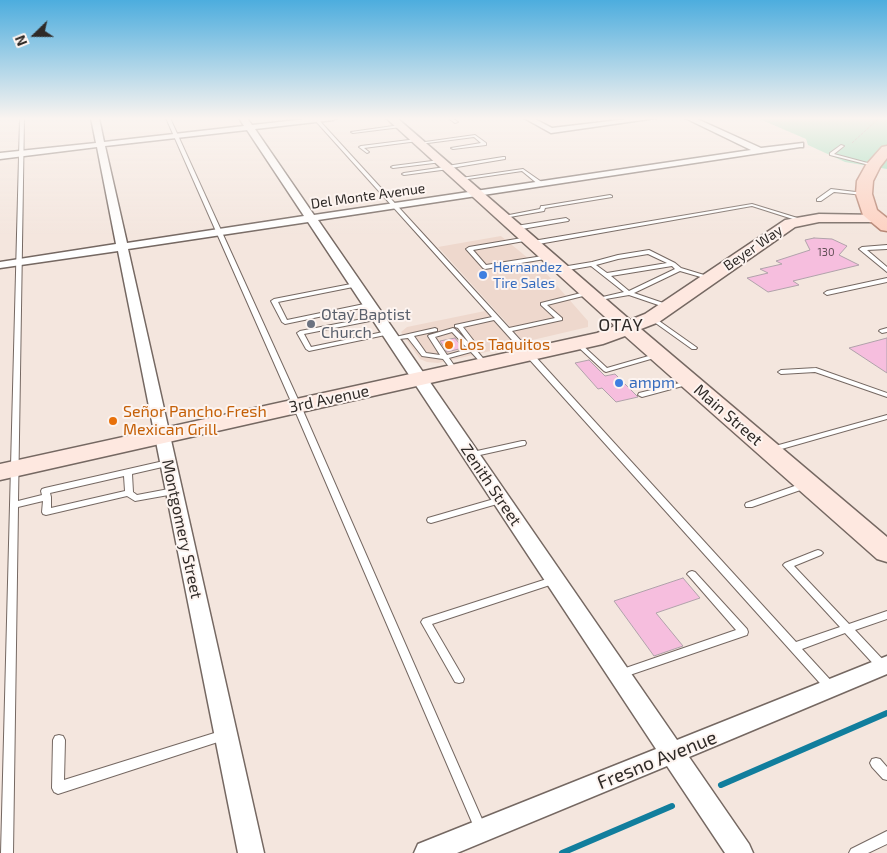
<!DOCTYPE html>
<meta charset="utf-8">
<style>
body{margin:0}
#map{position:relative;width:887px;height:853px;overflow:hidden;background:#f4e6de;font-family:"Exo 2",sans-serif}
canvas{display:block}
.north{position:absolute;left:10px;top:10px;width:50px;height:50px;-webkit-text-stroke:4px #fdf4f0;paint-order:stroke;rotate:248deg;font-size:14px;font-weight:700;line-height:20px;text-align:center;color:#2f2a27}
.north::after{content:'';display:block;margin:auto;width:18px;height:22px;background:#2f2a27;clip-path:polygon(50% 0,100% 100%,50% 72%,0 100%)}
</style>
<div id="map">
<canvas width="887" height="853"></canvas>
<div class="north">N</div>
</div>
<script>
const g = document.querySelector('canvas').getContext('2d');
g.lineJoin = 'round';
function paint(path, color) { g.fillStyle = color; g.fill(path, 'evenodd'); }
const poly = rows => new Path2D(rows.map(r => 'M' + r).join(''));
function stroke(path, color, width, dash) { g.strokeStyle = color; g.lineWidth = width; g.lineCap = dash ? 'butt' : 'round'; g.setLineDash(dash || []); g.stroke(path); }
function label(font, color, halo, rows, align = 'center') {
  g.font = font + ' "Exo 2",sans-serif'; g.lineWidth = 4; g.setLineDash([]); g.textBaseline = 'middle'; g.strokeStyle = halo; g.fillStyle = color; for (const [text, x, y, turn = 0] of rows) {
    g.save(); g.translate(x, y); g.rotate((+turn || 0) * Math.PI / 180); g.textAlign = isNaN(turn) ? turn : align; if (halo) g.strokeText(text, 0, 0); g.fillText(text, 0, 0); g.restore();
  }
}
paint(poly([
 [501,236,545,272,588,321,588,327,524,342,438,247],
 [485,311,517,345,438,363,427,362,420,359,401,332,407,327]
]), '#eed8cd');
paint(poly([
 [757,118,887,118,887,169,845,162,808,145,806,139]
]), '#9addb9');
stroke(poly([
 [721,785,887,713],
 [562,853,672,806]
]), '#117e9d', 6);
const building = poly([
 [814,238,832,239,847,246,839,255,859,265,793,281,799,285,768,292,747,278,768,273,760,269,782,264,776,261,810,250,805,240,814,238],
 [455,338,463,348,447,352,440,341,455,338],
 [887,338,887,373,849,348,887,338],
 [589,360,605,376,615,374,638,397,616,402,602,388,598,389,575,363,589,360],
 [683,578,700,598,656,613,683,646,654,656,614,601,683,578]
]);
paint(building, '#f6bede');
stroke(building, '#b0a2aa', 1);
const service = poly([
 [20,118,24,118,18,501,42,495,41,491,42,489,45,488,168,460,172,463,171,465,132,474,133,492,137,495,174,488,177,489,178,491,177,493,174,494,135,501,127,496,46,515,43,514,42,512,43,501,18,507,13,853,1,853,20,118],
 [124,476,125,491,51,508,51,497,50,493,124,476],
 [166,118,170,118,301,406,485,826,487,830,485,834,481,836,477,834,293,406,166,118],
 [313,118,317,118,509,328,555,318,541,305,541,303,589,291,591,292,591,294,547,305,562,318,562,320,512,331,796,642,840,627,783,565,785,563,815,551,818,550,821,551,823,553,821,555,794,566,849,624,887,611,887,619,855,630,887,664,887,670,883,671,879,670,845,633,802,649,835,685,836,688,835,691,831,693,827,691,494,320,463,327,480,349,477,351,487,363,488,364,487,365,483,365,471,352,449,358,458,371,455,373,453,372,443,359,422,356,408,338,391,340,390,339,391,338,435,328,437,329,437,331,414,336,426,353,440,355,428,336,429,335,453,328,455,329,470,344,458,328,455,327,455,325,492,317,313,118],
 [452,332,468,349,447,355,435,337,452,332],
 [448,118,452,118,458,122,455,123,448,118],
 [400,125,401,125,401,127,353,133,351,132,400,125],
 [475,135,486,143,486,145,453,149,451,148,481,143,474,137,420,144,418,143,475,135],
 [417,139,418,139,418,141,364,148,369,152,367,153,359,147,361,146,417,139],
 [841,145,844,146,834,154,875,165,873,166,830,155,830,153,841,145],
 [503,157,505,157,505,159,451,168,449,169,404,175,402,174,404,173,445,167,447,166,503,157],
 [440,160,442,161,442,162,393,168,391,167,393,166,440,160],
 [523,169,543,183,543,185,539,185,522,171,461,180,459,179,461,178,523,169],
 [831,189,864,193,866,194,864,195,834,192,821,201,817,201,817,199,831,189],
 [610,195,612,196,612,197,545,208,544,211,504,218,502,217,504,216,540,209,541,206,543,206,610,195],
 [752,204,804,220,799,221,752,206,533,245,530,243,533,241,752,204],
 [566,218,569,220,568,221,516,230,513,228,516,226,566,218],
 [528,237,531,239,530,240,473,250,486,265,549,255,552,257,551,258,485,269,483,268,466,249,469,247,528,237],
 [887,245,887,249,867,250,887,267,887,272,859,249,862,247,887,245],
 [649,250,675,263,681,268,714,278,711,280,680,271,634,293,672,306,672,308,670,309,629,295,594,301,594,299,624,292,591,266,562,271,559,269,562,267,592,262,618,255,649,250],
 [648,254,667,263,607,273,596,265,618,259,648,254],
 [672,266,675,269,629,291,611,276,672,266],
 [887,278,887,282,827,295,824,293,827,291,887,278],
 [356,283,358,284,358,286,278,302,287,320,369,303,372,305,371,306,285,324,282,322,271,301,274,299,356,283],
 [378,316,381,318,380,319,304,334,311,347,388,331,390,332,390,334,309,351,306,349,297,333,300,331,378,316],
 [652,316,696,347,697,348,696,349,692,349,650,319,650,317,652,316],
 [887,328,887,332,882,333,879,331,880,330,887,328],
 [577,341,579,342,607,368,659,353,662,355,661,356,606,372,604,371,575,344,574,343,575,342,577,341],
 [816,368,887,393,887,397,815,372,781,374,778,372,781,370,816,368],
 [688,381,690,382,691,383,690,384,642,397,638,395,639,393,688,381],
 [887,415,887,419,771,452,767,450,768,448,887,415],
 [522,441,525,441,526,443,525,445,471,457,467,455,468,453,522,441],
 [806,482,809,483,810,485,809,487,752,507,746,507,745,505,746,503,806,482],
 [501,497,504,498,505,500,504,502,431,523,428,522,427,520,428,518,501,497],
 [692,571,695,572,747,629,748,632,747,635,621,678,617,677,616,674,617,671,736,630,689,576,687,574,689,572,692,571],
 [556,576,559,578,561,580,559,582,432,624,464,679,463,682,459,683,455,682,421,622,423,619,556,576],
 [224,730,228,731,230,735,228,739,224,740,58,794,54,792,52,788,53,740,55,736,59,735,63,736,65,740,64,780,224,730],
 [876,758,880,759,887,767,887,780,883,779,872,767,870,763,872,759,876,758],
 [887,831,887,844,868,853,849,853,851,849,887,831]
]);
const minor = poly([
 [91,118,99,118,104,142,244,126,239,118,247,118,252,125,315,118,337,118,333,120,255,129,314,215,751,150,685,118,695,118,761,148,803,143,803,147,800,147,318,220,677,740,887,656,887,674,689,757,749,844,753,853,725,853,667,766,457,853,414,853,418,844,656,749,308,222,128,249,264,853,238,853,118,251,0,268,0,262,116,244,97,147,0,159,0,153,96,143,91,118],
 [247,130,304,216,127,243,105,146,247,130],
 [524,118,533,118,552,128,636,118,656,118,551,133,524,118]
]);
const secondary = poly([
 [386,118,397,118,630,320,645,314,785,220,819,214,880,215,882,218,880,221,875,222,819,222,795,227,659,322,641,329,887,537,887,562,877,559,625,336,603,344,0,480,0,464,597,333,615,326,386,118]
]);
const primary = poly([
 [887,146,887,158,880,167,873,181,872,194,877,210,887,218,887,231,881,230,863,215,856,194,857,181,866,165,882,147,887,146]
]);
stroke(service, '#756862', 2);
stroke(minor, '#756862', 3);
stroke(secondary, '#756862', 3);
stroke(primary, '#b48270', 3);
stroke(poly([
 [852,143,879,118]
]), '#aba09a', 1, [3, 1]);
paint(service, '#fff');
paint(minor, '#fff');
paint(secondary, '#fee8e0');
paint(primary, '#fdd1c1');
const sky = g.createLinearGradient(0, 0, 0, 237);
sky.addColorStop(0, '#4dadde');
sky.addColorStop(0.5, '#faf4f0');
sky.addColorStop(1, '#faf4f000');
g.fillStyle = sky;
g.fillRect(0, 0, 887, 237);
for (const [x, y, r, color] of [
 [483,275,5,"#3f7fe0"],
 [311,324,5,"#6b7280"],
 [449,345,5,"#e8710a"],
 [619,383,5,"#3f7fe0"],
 [113,421,5,"#e8710a"]
]) { const dot = new Path2D(); dot.arc(x, y, r, 0, 2 * Math.PI); g.fillStyle = color; g.fill(dot); stroke(dot, '#fdf4f0', 2); }
label('11px', '#614f55', null, [
 ["130",826,252]
]);
label('14px', '#2f2a27', '#fdf4f0', [
 ["Del Monte Avenue",368,196,-8],
 ["Beyer Way",753,248,-35]
]);
label('14px', '#366cbe', '#fdf4f0', [
 ["Hernandez",493,267],
 ["Tire Sales",493,283]
], 'left');
label('16px', '#5b616d', '#fdf4f0', [
 ["Otay Baptist",321,315],
 ["Church",321,333]
], 'left');
label('16px', '#c56008', '#fdf4f0', [
 ["Los Taquitos",459,345],
 ["Señor Pancho Fresh",123,412],
 ["Mexican Grill",123,430]
], 'left');
label('16px', '#366cbe', '#fdf4f0', [
 ["ampm",629,383]
], 'left');
label('16px', '#2f2a27', '#fdf4f0', [
 ["3rd Avenue",329,399,-12],
 ["Main Street",728,415,41],
 ["Zenith Street",491,485,56],
 ["Montgomery Street",182,529,78]
]);
g.letterSpacing = '1px';
label('18px', '#2f2a27', '#fdf4f0', [
 ["OTAY",621,325]
]);
g.letterSpacing = '0px';
label('19px', '#2f2a27', '#fdf4f0', [
 ["Fresno Avenue",657,760,-22]
]);
</script>
